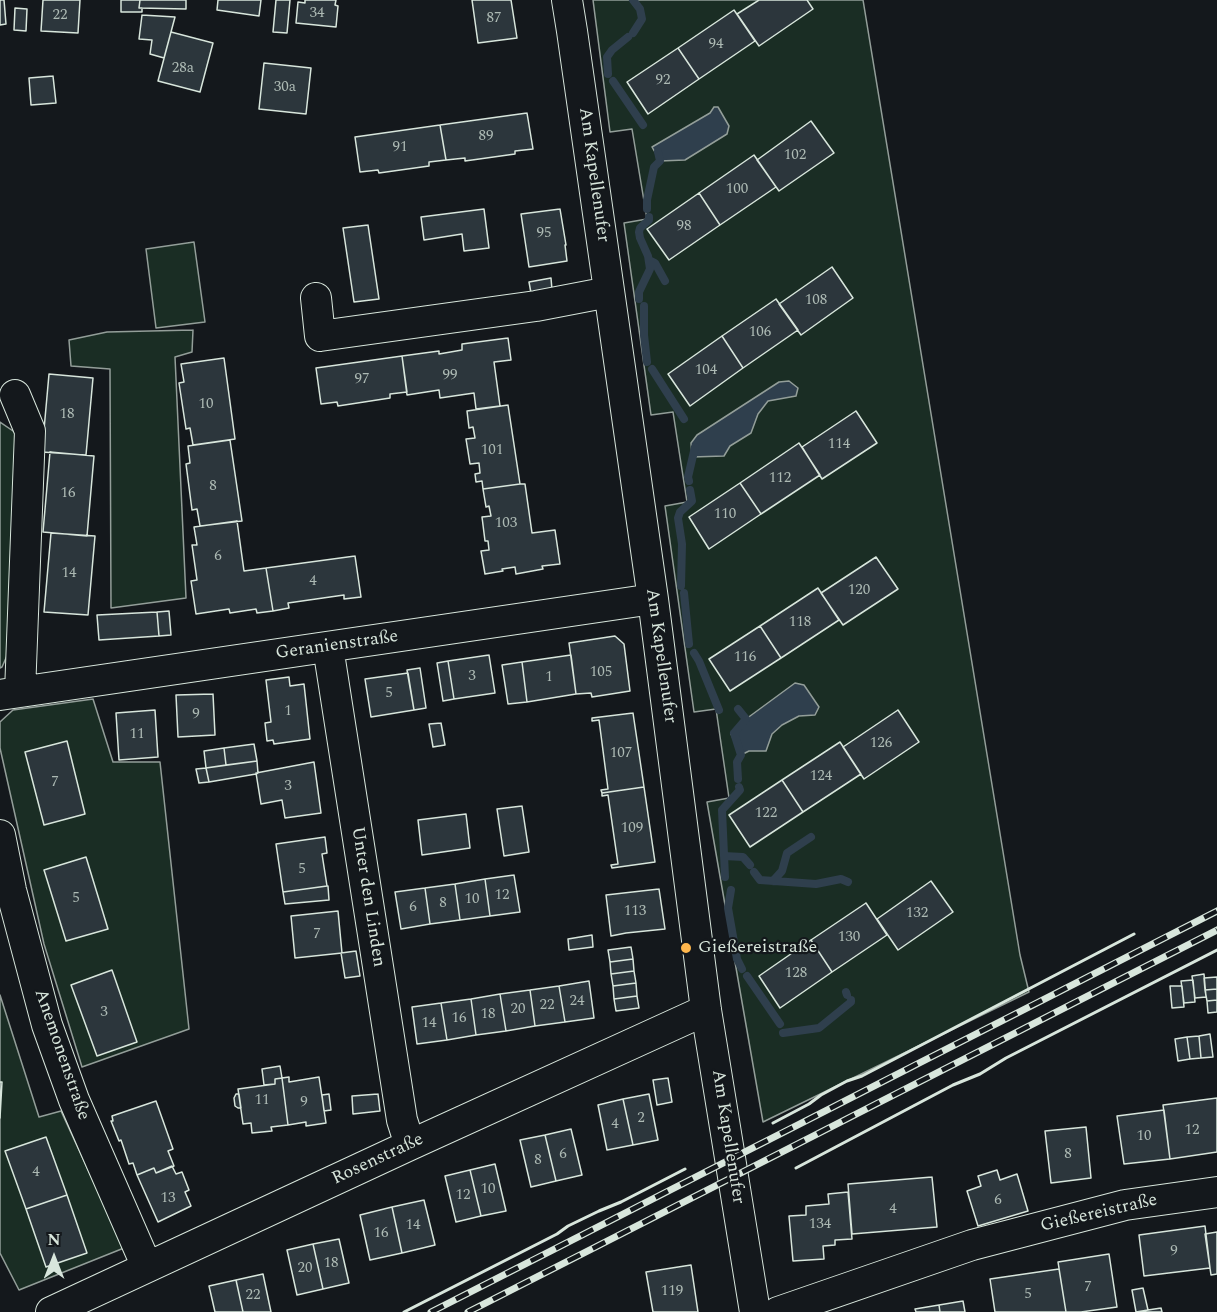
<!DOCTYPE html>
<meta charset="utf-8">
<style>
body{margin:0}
#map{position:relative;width:1217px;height:1312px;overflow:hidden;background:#14181c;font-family:Spectral,serif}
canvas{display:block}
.north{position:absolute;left:24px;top:1228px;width:60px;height:60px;-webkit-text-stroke:4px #14181c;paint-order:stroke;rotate:0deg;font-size:16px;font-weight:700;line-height:24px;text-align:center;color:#d8e6dc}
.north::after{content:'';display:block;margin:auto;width:21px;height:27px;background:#d8e6dc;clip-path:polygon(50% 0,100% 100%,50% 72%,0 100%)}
</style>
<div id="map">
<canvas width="1217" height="1312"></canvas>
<div class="north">N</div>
</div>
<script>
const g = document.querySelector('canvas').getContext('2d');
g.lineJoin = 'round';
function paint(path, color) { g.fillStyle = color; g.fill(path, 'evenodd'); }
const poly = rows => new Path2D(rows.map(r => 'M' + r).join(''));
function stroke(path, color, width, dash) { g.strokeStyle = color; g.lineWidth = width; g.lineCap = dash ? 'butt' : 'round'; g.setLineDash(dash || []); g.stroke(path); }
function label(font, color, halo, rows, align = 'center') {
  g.font = font + ' Spectral,serif'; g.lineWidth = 4.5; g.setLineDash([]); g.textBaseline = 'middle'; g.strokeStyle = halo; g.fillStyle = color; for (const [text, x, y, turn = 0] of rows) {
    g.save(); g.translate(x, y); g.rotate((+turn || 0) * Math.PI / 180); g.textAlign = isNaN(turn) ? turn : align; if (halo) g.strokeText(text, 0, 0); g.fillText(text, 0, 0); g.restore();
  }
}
const green = poly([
 [593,0,863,0,1020,955,1029,992,763,1122,707,802,729,798,716,709,694,712,665,506,687,502,673,412,651,415,624,223,647,219,632,129,610,132,593,0],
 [194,242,205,322,156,328,146,249,194,242],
 [193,330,192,352,175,357,186,598,111,608,110,369,71,366,69,340,107,332,193,330],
 [0,422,16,433,10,649,2,667,0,668,0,422],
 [93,699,113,762,160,762,189,1029,82,1067,44,944,0,748,0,722,13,710,93,699],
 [0,995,39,1117,61,1111,124,1248,19,1290,0,1253,0,995]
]);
paint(green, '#1a2d24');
stroke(green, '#939e99', 1.5);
const water = poly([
 [714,107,718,107,729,126,727,134,685,160,660,161,652,147,710,113,714,107],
 [789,381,798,388,796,396,768,401,758,414,751,433,730,446,724,456,692,457,691,443,697,435,779,382,789,381],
 [795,683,804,685,819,707,815,715,799,716,782,725,772,734,766,751,749,751,741,755,731,734,734,733,746,719,795,683]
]);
paint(water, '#2f3f4d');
stroke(water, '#939e99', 1.5);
stroke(poly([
 [633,0,640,9,642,19,633,33],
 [608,74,607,57,612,50,628,37],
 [613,81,643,125],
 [647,209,647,200,654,167,660,161,658,152],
 [649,260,655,263,665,281],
 [639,299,639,292,650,269,648,256,640,238,639,232,640,228,649,220,649,217],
 [644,306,644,335,647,362],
 [652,369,684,419],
 [689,481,688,477,695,447],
 [681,586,682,544,678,518,680,512,692,501,690,490],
 [684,593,689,644],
 [694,653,699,661,719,710],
 [734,733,741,755,737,762,738,779],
 [734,733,746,719,738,709],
 [724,856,743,857,750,865],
 [754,872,760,880,816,884,841,879,848,882],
 [725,877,722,810,740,790,739,787],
 [773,881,782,871,787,853,811,837],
 [731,890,728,908,737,959,742,969],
 [747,976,780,1024],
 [846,992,847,995],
 [783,1033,819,1028,851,1002,851,1000]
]), '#2f3f4d', 8);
const building = poly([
 [0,0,4,0,6,24,0,25,0,0],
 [43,0,80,0,78,33,41,31,43,0],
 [121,0,140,0,139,8,142,8,142,12,121,12,121,0],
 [140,0,186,0,186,9,139,8,140,0],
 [218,0,261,0,259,16,217,10,218,0],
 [276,0,290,0,287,33,273,32,276,0],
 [305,0,336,0,335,5,338,6,336,27,296,23,298,2,305,3,305,0],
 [472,0,511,0,517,38,478,43,472,0],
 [759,0,807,0,813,9,759,46,737,14,759,0],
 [15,8,27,9,26,31,14,30,15,8],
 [734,10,755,41,699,79,678,48,734,10],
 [142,15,175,17,164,58,150,54,152,40,139,39,142,15],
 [171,32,213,43,200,92,158,81,171,32],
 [678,48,699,79,648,114,627,82,678,48],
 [264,63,311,68,306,114,259,109,264,63],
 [53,76,56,103,31,105,29,78,53,76],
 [527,113,533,149,515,151,515,154,465,161,465,158,446,160,440,125,527,113],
 [811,121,834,153,779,191,757,160,811,121],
 [440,125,446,160,429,162,429,166,379,173,378,170,360,172,355,137,440,125],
 [754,155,776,187,720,225,699,193,754,155],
 [699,193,720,225,669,260,647,229,699,193],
 [484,209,489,248,464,251,462,234,424,240,421,217,484,209],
 [560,209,566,245,565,245,567,261,529,267,521,214,560,209],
 [368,225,379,299,354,302,343,228,368,225],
 [832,267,853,298,801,335,779,304,832,267],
 [551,278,552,290,531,293,529,282,551,278],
 [776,299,798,330,743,368,722,336,776,299],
 [722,336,743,368,690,406,668,374,722,336],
 [508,338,511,360,494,362,500,406,476,409,474,393,440,398,439,390,407,395,402,356,439,351,439,354,462,350,462,344,508,338],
 [402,356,407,392,390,394,390,398,338,406,337,402,321,404,316,368,402,356],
 [224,358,235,439,193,445,190,428,186,429,179,383,184,382,181,364,224,358],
 [49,374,93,378,86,455,42,452,49,374],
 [508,405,520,484,483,489,482,481,476,482,475,474,480,473,479,463,470,464,466,439,475,438,473,427,469,428,467,411,508,405],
 [856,411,877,443,822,479,802,447,856,411],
 [230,440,242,521,200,526,197,509,192,510,186,464,190,463,188,446,230,440],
 [799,443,820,475,761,514,740,483,799,443],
 [50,452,94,456,87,536,43,532,50,452],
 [740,483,761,514,709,549,689,517,740,483],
 [520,484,525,484,532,533,555,530,560,564,542,566,543,569,516,574,515,567,502,569,503,571,485,574,481,551,489,550,488,541,485,541,482,517,491,516,489,506,486,507,483,489,520,484],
 [237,521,244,571,266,568,273,611,257,613,256,609,230,613,229,609,196,614,191,581,197,580,192,545,197,545,194,527,237,521],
 [51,533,95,536,88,615,44,612,51,533],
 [355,556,361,597,344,599,344,595,288,603,289,608,273,611,266,568,355,556],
 [876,557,898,589,843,625,821,593,876,557],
 [818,588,839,620,781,658,760,626,818,588],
 [169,611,171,635,159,636,157,612,169,611],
 [157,612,159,636,99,640,97,615,157,612],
 [760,626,781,658,730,691,709,659,760,626],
 [615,636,624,644,630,691,592,697,591,693,576,694,569,643,615,636],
 [489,655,495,693,454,699,448,661,489,655],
 [571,655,576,694,527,702,522,662,571,655],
 [448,661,454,699,443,701,437,663,448,661],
 [522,662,527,702,508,704,502,665,522,662],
 [420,668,426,708,414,710,407,670,420,668],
 [408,673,414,710,371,717,365,679,408,673],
 [289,677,290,686,304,684,310,739,274,744,273,740,267,741,265,723,271,722,266,680,289,677],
 [213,694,215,735,178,737,176,695,213,694],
 [155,710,158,757,119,760,116,713,155,710],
 [898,710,919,742,864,779,843,747,898,710],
 [633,713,644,787,602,793,601,790,608,789,599,720,592,721,592,718,633,713],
 [441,723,445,745,433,747,429,724,441,723],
 [67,741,85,814,44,825,25,752,67,741],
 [840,742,861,774,803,812,782,780,840,742],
 [254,744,257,761,226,765,224,748,254,744],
 [224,748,226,765,206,768,204,751,224,748],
 [257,761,258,773,256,774,209,782,206,768,257,761],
 [314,762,321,813,285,818,282,800,261,804,256,773,314,762],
 [206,768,209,782,199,783,196,769,206,768],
 [782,780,803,812,750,847,729,815,782,780],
 [644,787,655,862,612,868,611,865,618,864,608,795,602,796,602,793,644,787],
 [522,806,529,852,504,856,497,809,522,806],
 [466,814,470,848,422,855,418,820,466,814],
 [325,837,327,853,322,854,327,886,283,892,276,844,325,837],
 [86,857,108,929,66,941,44,870,86,857],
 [514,875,520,912,490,916,485,879,514,875],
 [485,879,490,916,460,920,455,884,485,879],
 [931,881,953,912,898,950,877,919,931,881],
 [455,884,460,920,430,924,425,888,455,884],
 [327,886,328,886,329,900,285,904,283,892,327,886],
 [425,888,430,924,401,929,395,892,425,888],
 [659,889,665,929,626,933,611,936,606,895,659,889],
 [866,903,887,935,832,972,811,940,866,903],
 [338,911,342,953,295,958,291,916,338,911],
 [592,935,593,947,569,950,568,939,592,935],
 [811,940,832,972,780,1008,759,976,811,940],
 [631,947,633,959,610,962,608,950,631,947],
 [356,951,360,976,345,978,341,953,356,951],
 [633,959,634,971,611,974,610,962,633,959],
 [112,970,137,1042,97,1056,71,985,112,970],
 [634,971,636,983,613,986,611,974,634,971],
 [1204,974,1206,997,1195,998,1192,976,1204,974],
 [1217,977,1217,989,1205,990,1204,978,1217,977],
 [1193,980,1195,1002,1184,1003,1181,981,1193,980],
 [589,981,594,1018,565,1022,559,986,589,981],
 [636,983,637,996,614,999,613,986,636,983],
 [559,986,565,1022,535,1026,530,990,559,986],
 [1170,986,1182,986,1184,1007,1172,1008,1170,986],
 [1217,989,1217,1000,1207,1001,1205,990,1217,989],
 [530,990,535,1026,506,1031,500,994,530,990],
 [500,994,506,1031,476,1035,471,999,500,994],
 [637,996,639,1008,616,1011,614,999,637,996],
 [471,999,476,1035,447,1040,441,1003,471,999],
 [1217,1000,1217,1012,1208,1013,1207,1001,1217,1000],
 [441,1003,447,1040,417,1044,412,1007,441,1003],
 [1210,1034,1213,1057,1201,1058,1199,1036,1210,1034],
 [1199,1036,1201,1058,1190,1059,1187,1037,1199,1036],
 [1187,1037,1190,1059,1178,1061,1175,1039,1187,1037],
 [280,1066,282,1078,275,1079,275,1084,264,1085,262,1069,280,1066],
 [289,1077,289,1082,319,1077,326,1123,306,1126,306,1122,288,1125,282,1078,289,1077],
 [282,1078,288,1125,271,1127,272,1131,252,1133,251,1123,243,1124,238,1089,275,1084,275,1079,282,1078],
 [668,1078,672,1102,657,1105,653,1080,668,1078],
 [0,1082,2,1082,0,1118,0,1082],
 [236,1094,239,1094,241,1108,238,1108,235,1106,234,1098,236,1094],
 [329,1094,331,1110,324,1111,322,1095,329,1094],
 [378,1094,380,1111,353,1114,352,1096,378,1094],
 [649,1094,658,1140,633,1145,623,1099,649,1094],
 [1217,1098,1217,1152,1170,1159,1163,1105,1217,1098],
 [623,1099,633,1145,607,1150,598,1105,623,1099],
 [156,1101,173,1149,168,1151,174,1166,156,1173,154,1168,137,1175,133,1163,129,1164,121,1140,119,1141,111,1121,113,1121,112,1116,156,1101],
 [1164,1110,1170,1159,1124,1164,1117,1116,1164,1110],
 [1086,1127,1091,1178,1051,1183,1045,1131,1086,1127],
 [571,1129,582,1175,556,1181,545,1135,571,1129],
 [545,1135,556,1181,531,1187,520,1140,545,1135],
 [46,1137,67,1195,26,1209,5,1151,46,1137],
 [495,1164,506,1211,481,1216,470,1170,495,1164],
 [172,1166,176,1174,182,1172,189,1190,185,1192,191,1206,158,1222,137,1175,154,1168,156,1173,172,1166],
 [470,1170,481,1216,456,1222,445,1176,470,1170],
 [997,1170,1000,1180,1017,1174,1028,1211,978,1226,967,1191,981,1186,978,1176,997,1170],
 [932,1177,937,1227,852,1234,848,1184,932,1177],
 [848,1192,852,1239,835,1240,835,1245,823,1246,824,1259,793,1261,789,1216,806,1215,806,1206,829,1204,828,1194,848,1192],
 [67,1195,87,1253,46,1267,26,1209,67,1195],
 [424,1200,435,1245,402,1253,392,1207,424,1200],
 [392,1207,402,1253,370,1260,360,1215,392,1207],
 [1205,1226,1210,1268,1144,1276,1139,1235,1205,1226],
 [1217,1232,1217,1274,1211,1275,1205,1234,1217,1232],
 [339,1239,349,1283,323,1289,313,1244,339,1239],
 [313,1244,323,1289,297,1295,287,1250,313,1244],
 [1109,1254,1117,1307,1081,1312,1066,1312,1058,1262,1109,1254],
 [691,1265,698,1312,653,1312,646,1272,691,1265],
 [1059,1269,1066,1312,995,1312,990,1279,1059,1269],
 [263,1274,271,1312,243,1312,236,1280,263,1274],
 [236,1280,243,1312,215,1312,209,1286,236,1280],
 [1143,1288,1148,1310,1136,1312,1132,1290,1143,1288],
 [963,1301,965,1312,940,1312,939,1305,963,1301],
 [939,1305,940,1312,916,1312,915,1309,939,1305],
 [1161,1308,1162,1312,1139,1312,1148,1310,1161,1308]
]);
paint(building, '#2c363c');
stroke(building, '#d8e6dc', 1.5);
const minor = poly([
 [567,0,572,31,653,599,706,1010,755,1312],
 [316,298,320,336,536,306,609,292],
 [15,395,30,431,20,692],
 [328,647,402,1120,410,1145],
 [0,695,653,599],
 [0,835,11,890,47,1025,74,1100,147,1267],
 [51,1312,410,1145,706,1010],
 [778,1312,972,1245,1125,1205,1217,1192]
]);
stroke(minor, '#d8e6dc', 32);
stroke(minor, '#14181c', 30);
const rail = poly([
 [431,1312,1217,911],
 [468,1312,1217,930]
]);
stroke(rail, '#d8e6dc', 7);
stroke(rail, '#14181c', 4.5, [14]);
stroke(poly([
 [773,1123,809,1104,821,1095,847,1081,862,1076,1134,934],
 [796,1168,953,1085,980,1074,1006,1058,1217,950],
 [404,1312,557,1234,568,1226,599,1211,621,1202,685,1169]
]), '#d8e6dc', 3);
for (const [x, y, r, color] of [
 [686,948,6,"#ffb74d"]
]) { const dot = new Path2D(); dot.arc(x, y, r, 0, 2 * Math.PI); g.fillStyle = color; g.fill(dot); stroke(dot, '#14181c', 2); }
label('15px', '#adbab4', null, [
 ["34",317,14],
 ["22",60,16],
 ["87",494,19],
 ["94",716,45],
 ["28a",183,69],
 ["92",663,81],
 ["30a",285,88],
 ["89",486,137],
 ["91",400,148],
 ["102",795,156],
 ["100",737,190],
 ["98",684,227],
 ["95",544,234],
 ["108",816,301],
 ["106",760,333],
 ["104",706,371],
 ["99",450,376],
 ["97",362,380],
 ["10",206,405],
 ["18",67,415],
 ["114",839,445],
 ["101",492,451],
 ["112",780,479],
 ["8",213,487],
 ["16",68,494],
 ["110",725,515],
 ["103",506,524],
 ["6",218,557],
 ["14",69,574],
 ["4",313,582],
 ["120",859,591],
 ["118",800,623],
 ["116",745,658],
 ["105",601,673],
 ["3",472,677],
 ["1",549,678],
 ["5",389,694],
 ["1",288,712],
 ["9",196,715],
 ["11",137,735],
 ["126",881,744],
 ["107",621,754],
 ["124",821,777],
 ["7",55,783],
 ["3",288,787],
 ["122",766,814],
 ["109",632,829],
 ["5",302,870],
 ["12",502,896],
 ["5",76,899],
 ["10",472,900],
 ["8",443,904],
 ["6",413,908],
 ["113",635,912],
 ["132",917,914],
 ["7",317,935],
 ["130",849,938],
 ["128",796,974],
 ["24",577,1002],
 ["22",547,1006],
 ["20",518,1010],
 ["3",104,1013],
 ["18",488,1015],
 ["16",459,1019],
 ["14",429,1024],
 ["11",262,1101],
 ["9",304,1103],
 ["2",641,1119],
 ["4",615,1125],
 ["12",1192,1131],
 ["10",1144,1137],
 ["6",563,1155],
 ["8",1068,1155],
 ["8",538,1161],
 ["4",36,1173],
 ["10",488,1190],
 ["12",463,1196],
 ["13",168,1199],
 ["6",998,1201],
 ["4",893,1210],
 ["134",820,1225],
 ["14",413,1226],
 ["16",381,1234],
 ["9",1174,1252],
 ["18",331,1264],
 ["20",305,1269],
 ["7",1088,1288],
 ["119",672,1292],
 ["5",1028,1295],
 ["22",253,1296]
]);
label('18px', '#d8e6dc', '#14181c', [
 ["Am Kapellenufer",593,175,82],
 ["Geranienstraße",337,646,-8],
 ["Am Kapellenufer",660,656,82],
 ["Unter den Linden",367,897,81],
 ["Anemonenstraße",61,1055,71],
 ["Am Kapellenufer",727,1137,81],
 ["Rosenstraße",378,1160,-25],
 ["Gießereistraße",1099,1214,-13]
]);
label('18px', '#d8e6dc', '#14181c', [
 ["Gießereistraße",698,948]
], 'left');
</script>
